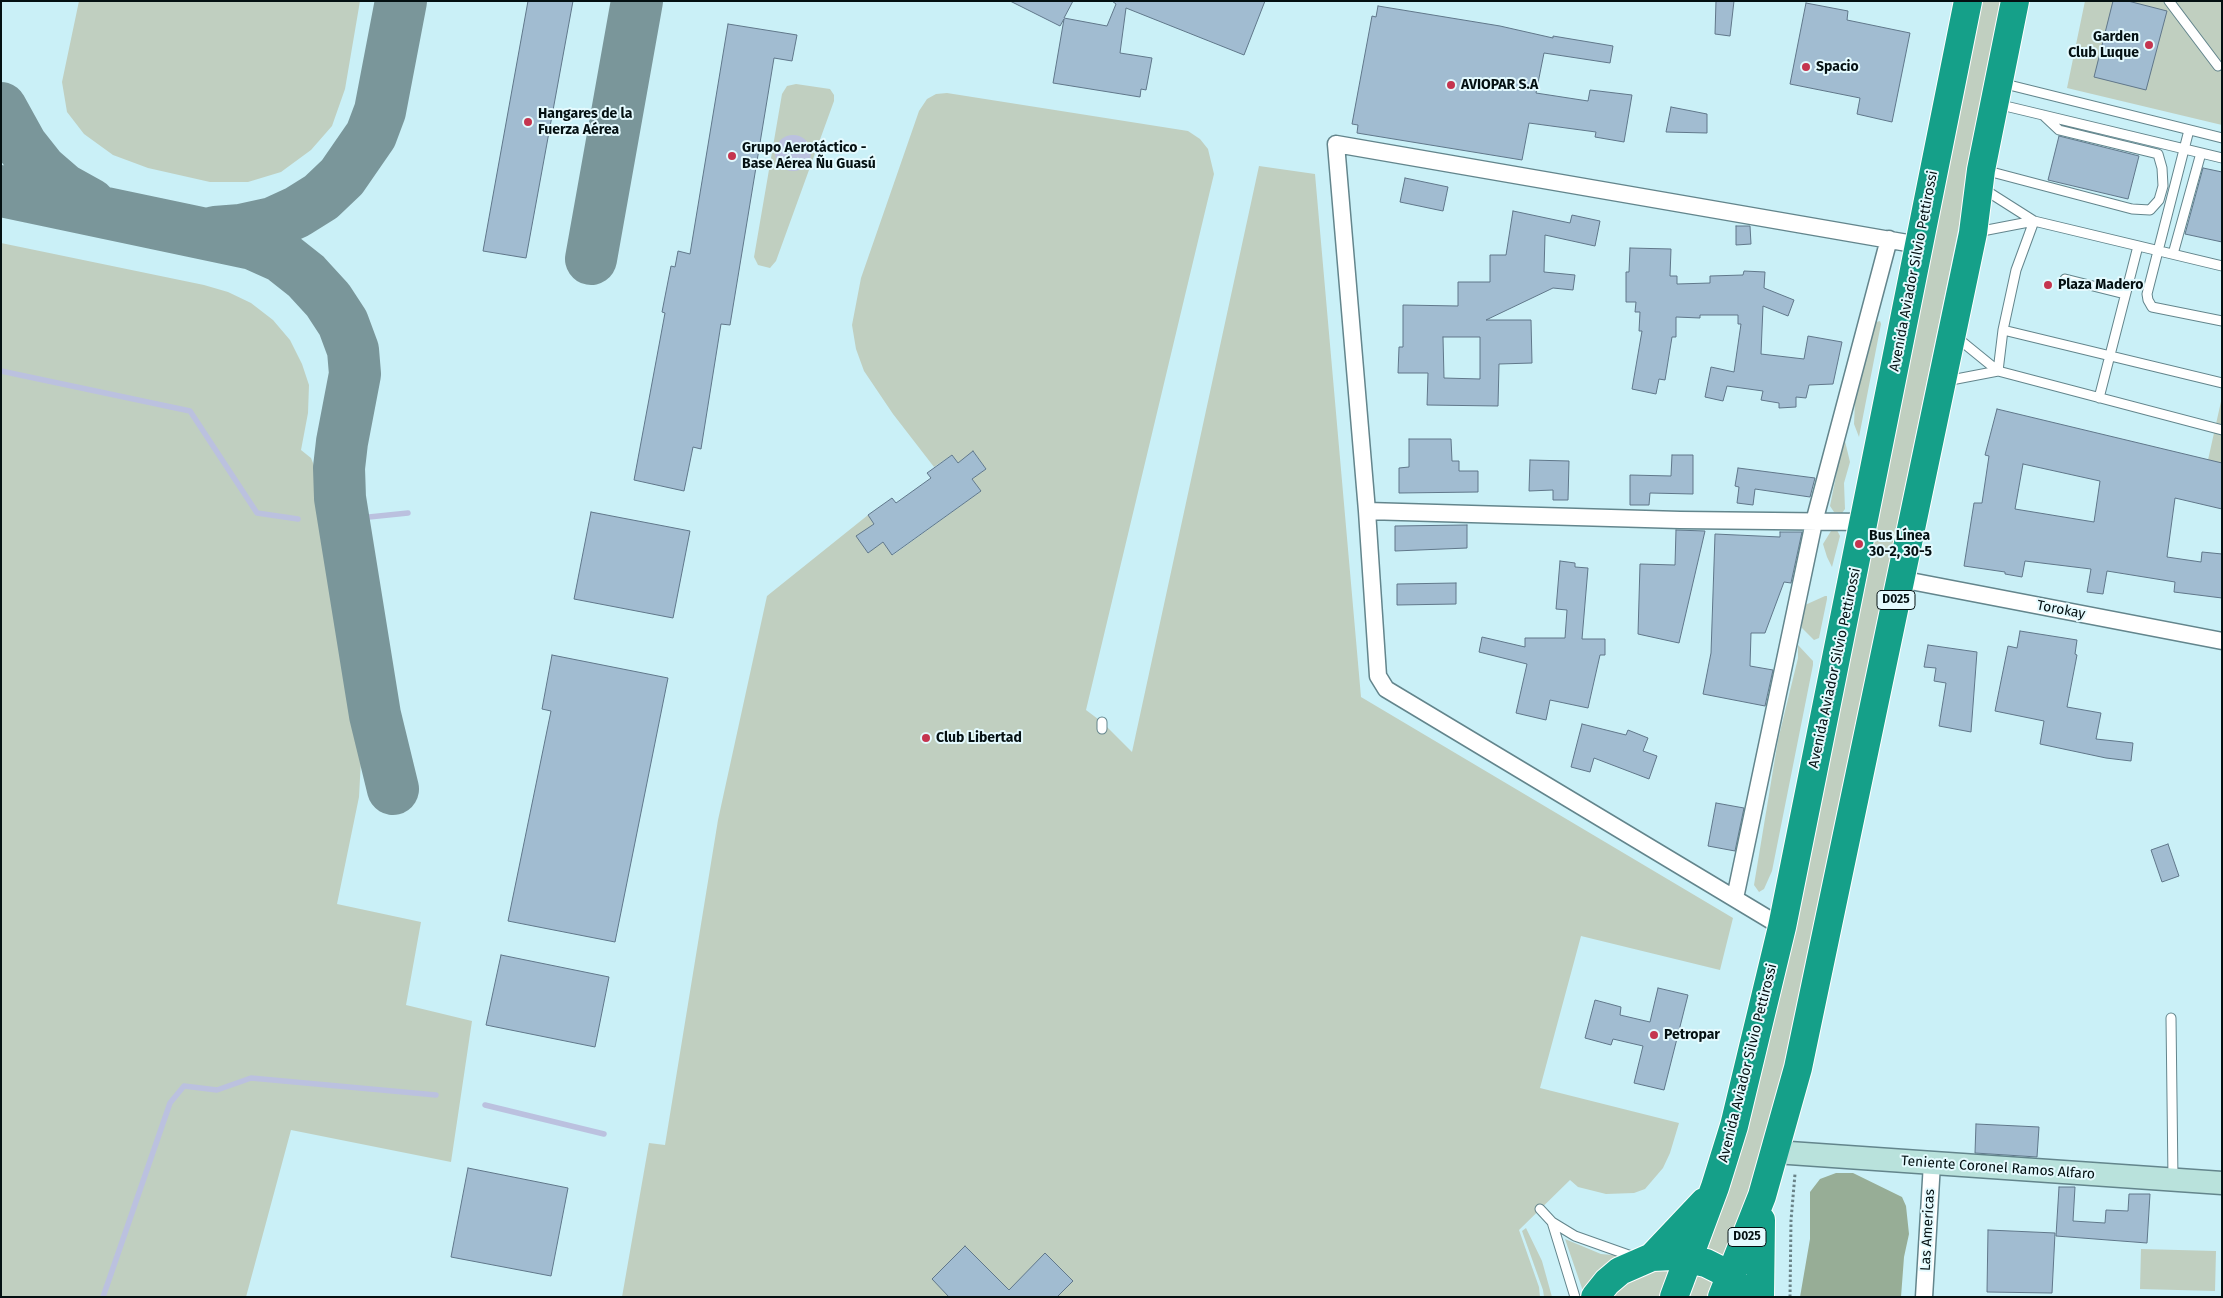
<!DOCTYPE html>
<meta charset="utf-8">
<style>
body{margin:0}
#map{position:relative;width:2223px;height:1298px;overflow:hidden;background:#caf0f7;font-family:"Fira Sans",sans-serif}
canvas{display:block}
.frame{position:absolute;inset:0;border:2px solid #041012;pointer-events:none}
</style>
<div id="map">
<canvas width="2223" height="1298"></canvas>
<div class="frame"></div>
</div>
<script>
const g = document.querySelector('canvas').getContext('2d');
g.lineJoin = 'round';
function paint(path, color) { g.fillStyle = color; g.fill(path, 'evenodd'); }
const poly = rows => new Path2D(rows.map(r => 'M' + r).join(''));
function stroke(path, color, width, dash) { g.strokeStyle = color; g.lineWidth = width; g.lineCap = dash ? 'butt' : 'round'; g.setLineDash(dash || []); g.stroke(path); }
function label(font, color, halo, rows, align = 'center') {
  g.font = font + ' "Fira Sans",sans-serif'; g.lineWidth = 4; g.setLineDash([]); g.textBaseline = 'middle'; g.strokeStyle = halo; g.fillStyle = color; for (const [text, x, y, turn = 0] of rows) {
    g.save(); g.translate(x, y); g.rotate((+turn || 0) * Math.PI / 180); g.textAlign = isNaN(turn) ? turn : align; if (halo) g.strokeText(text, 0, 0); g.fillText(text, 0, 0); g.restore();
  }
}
paint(poly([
 [79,1,360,1,345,89,332,126,311,150,281,172,248,182,210,182,148,168,113,155,84,134,67,112,62,82],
 [1979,1,2004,1,1954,250,1783,1076,1765,1142,1725,1258,1706,1249],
 [2085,1,2222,1,2222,125,2067,88],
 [796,84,830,89,834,95,834,101,776,261,770,268,758,265,754,257,782,94,787,86],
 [947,93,1188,131,1200,139,1208,149,1214,174,1086,710,1102,722,1132,752,1259,166,1315,174,1361,697,1733,918,1720,970,1581,936,1540,1088,1679,1123,1670,1153,1663,1168,1645,1189,1634,1193,1606,1194,1578,1187,1570,1180,1519,1230,1539,1287,1540,1297,622,1297,649,1143,665,1145,718,820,767,596,868,515,874,524,857,536,868,553,883,542,893,555,981,491,972,479,986,469,974,452,958,463,952,455,934,467,893,414,864,371,856,349,852,325,861,278,919,111,927,99,936,94],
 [1,243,204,285,228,292,251,303,273,320,290,340,302,364,309,385,308,413,301,450,311,458,315,468,361,760,359,797,337,904,421,922,406,1005,472,1021,451,1162,291,1130,246,1297,1,1297],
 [1880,321,1881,324,1859,437,1854,424,1855,402,1876,322],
 [2222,397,2222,500,2200,496],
 [1844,437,1850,462,1844,483,1845,509,1842,513,1834,512,1830,506,1837,471,1837,461],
 [1837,530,1840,536,1832,567,1827,557,1823,544,1831,531],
 [1825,596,1827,596,1827,599,1819,638,1814,640,1802,628,1801,622,1805,605],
 [1798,645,1813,661,1813,665,1772,871,1764,889,1759,892,1754,885,1778,740,1798,658],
 [1526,1228,1542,1261,1552,1297,1544,1297,1543,1290,1522,1231],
 [1565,1239,1601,1254,1625,1256,1584,1294],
 [2141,1249,2216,1251,2215,1291,2140,1289],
 [1656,1268,1672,1270,1659,1297,1608,1297,1623,1284],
 [1695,1271,1716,1280,1708,1297,1683,1297]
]), '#c0cfc0');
paint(poly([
 [1836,1173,1853,1173,1902,1197,1906,1206,1909,1234,1904,1257,1901,1297,1800,1297,1810,1239,1810,1192,1820,1179]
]), '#97ad96');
paint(poly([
 '775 153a18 18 0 1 1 36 0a18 18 0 1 1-36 0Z'
]), '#bbc1df');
stroke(poly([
 [1,371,190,411,257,513,298,519],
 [369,517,408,513],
 [485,1105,604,1134],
 [103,1297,170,1103,184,1086,217,1090,251,1078,436,1095]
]), '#bbc1df', 5.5);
stroke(poly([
 [1,108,22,146,41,170,63,189,90,204],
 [1,191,253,244,282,257,306,276,328,300,343,323,353,350,355,374,342,442,339,468,340,498,375,715,393,789],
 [215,232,241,230,273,223,297,212,321,197,342,177,371,135,380,111,401,1],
 [591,259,637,1]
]), '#7a969a', 52);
const building = poly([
 [528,1,573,1,526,258,483,251,528,1],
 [1010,1,1073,1,1064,18,1107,26,1116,4,1112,1,1265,1,1244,55,1126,8,1120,53,1152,58,1146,90,1141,89,1140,97,1053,83,1064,19,1060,26,1010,1],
 [1716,1,1734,1,1730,36,1715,34,1716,1],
 [2113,1,2128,1,2167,11,2146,90,2094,77,2113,1],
 [1806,3,1848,11,1847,20,1910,33,1892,122,1857,114,1860,98,1790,84,1806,3],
 [1378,6,1500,26,1553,38,1553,36,1613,46,1610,63,1544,53,1536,93,1588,101,1590,90,1632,95,1624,142,1595,137,1596,132,1529,123,1522,160,1357,133,1358,125,1352,124,1372,16,1376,17,1378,6],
 [728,24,797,35,792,61,774,58,730,325,721,324,701,449,693,447,684,491,634,480,665,313,662,312,671,266,675,267,678,251,690,254,728,24],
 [1671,107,1707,114,1707,133,1666,132,1671,107],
 [2059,136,2139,156,2128,199,2048,180,2059,136],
 [2203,168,2222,172,2222,242,2185,234,2203,168],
 [1405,178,1448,187,1443,211,1400,202,1405,178],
 [1513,211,1570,223,1572,215,1600,221,1595,246,1545,235,1544,272,1575,275,1573,290,1553,288,1486,320,1531,320,1532,363,1499,364,1498,406,1427,405,1428,373,1398,373,1399,347,1403,347,1403,305,1458,306,1458,282,1490,282,1490,255,1506,255,1513,211],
 [1443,337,1480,337,1480,379,1444,378,1443,337],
 [1736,226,1750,226,1751,244,1736,245,1736,226],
 [1630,248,1671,249,1670,276,1677,276,1677,284,1710,283,1710,276,1743,275,1744,271,1765,272,1764,288,1794,300,1788,316,1763,306,1761,354,1804,359,1808,336,1842,342,1833,384,1809,385,1806,398,1796,397,1796,407,1779,408,1779,403,1761,400,1763,391,1727,386,1723,401,1705,397,1711,367,1734,372,1741,324,1738,324,1738,315,1700,315,1700,318,1676,317,1676,337,1672,337,1665,380,1659,379,1656,394,1632,389,1642,331,1639,331,1640,312,1635,312,1636,302,1626,302,1626,272,1629,272,1630,248],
 [1997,409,2222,463,2222,509,2175,498,2167,557,2201,562,2202,552,2222,554,2222,598,2174,592,2175,582,2107,571,2103,594,2087,592,2091,569,2025,561,2022,577,2005,574,2005,572,1964,566,1974,503,1982,503,1989,456,1985,455,1997,409],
 [2023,464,2100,481,2094,522,2015,509,2023,464],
 [1409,439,1451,439,1452,461,1459,461,1459,471,1478,471,1478,492,1399,493,1399,468,1409,467,1409,439],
 [973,451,986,469,972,479,981,491,892,555,883,542,868,553,856,536,874,524,868,515,892,498,896,503,931,478,927,473,952,455,958,463,973,451],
 [1672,455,1693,455,1693,494,1650,493,1649,505,1630,505,1630,475,1671,476,1672,455],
 [1530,460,1569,461,1568,500,1553,500,1553,490,1529,491,1530,460],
 [1738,468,1815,478,1810,497,1755,489,1753,505,1737,503,1739,487,1735,486,1738,468],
 [591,512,690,531,673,618,574,599,591,512],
 [1467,525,1467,548,1395,551,1395,526,1467,525],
 [1676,530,1705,531,1679,643,1638,634,1640,564,1675,565,1676,530],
 [1780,532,1802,532,1791,583,1784,582,1765,633,1751,633,1750,666,1773,670,1765,706,1703,694,1711,653,1715,534,1780,537,1780,532],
 [1560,561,1575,563,1575,567,1588,568,1582,639,1605,639,1605,655,1600,655,1588,708,1550,700,1546,720,1516,713,1527,664,1479,652,1482,637,1525,647,1525,638,1565,638,1567,610,1556,609,1560,561],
 [1456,583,1456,604,1397,605,1397,584,1456,583],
 [2020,631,2077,640,2075,654,2077,655,2067,707,2101,713,2096,739,2133,743,2131,761,2106,758,2040,744,2044,721,1995,711,2008,646,2017,648,2020,631],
 [1928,645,1977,652,1971,732,1939,726,1946,683,1934,681,1936,668,1924,667,1928,645],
 [552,655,668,678,615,942,508,921,551,711,542,709,552,655],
 [1582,724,1626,735,1628,730,1648,738,1643,751,1657,756,1649,779,1594,758,1590,772,1571,767,1582,724],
 [1716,803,1744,808,1735,851,1708,846,1716,803],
 [2168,844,2179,876,2162,882,2151,850,2168,844],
 [501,955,609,977,595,1047,486,1025,501,955],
 [1658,988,1688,995,1664,1090,1634,1083,1643,1046,1613,1039,1611,1045,1585,1038,1595,1000,1621,1007,1620,1015,1650,1022,1658,988],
 [1976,1124,2039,1127,2037,1157,1975,1153,1976,1124],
 [468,1168,568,1188,551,1276,451,1257,468,1168],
 [2059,1187,2075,1187,2073,1221,2105,1223,2106,1210,2128,1211,2129,1194,2150,1194,2147,1243,2056,1236,2059,1187],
 [1988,1230,2055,1233,2052,1293,1987,1292,1988,1230],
 [965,1246,1009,1290,1045,1253,1073,1281,1057,1297,949,1297,932,1279,965,1246]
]);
paint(building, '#a1bcd1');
stroke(building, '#60778a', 1);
const lane = poly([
 [2169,1,2218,66],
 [2001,83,2222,138],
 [1997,104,2222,158],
 [2189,130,2147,294,2148,300,2152,307,2222,321],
 [1984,170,2132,209,2150,210,2159,200,2163,186,2162,168,2158,154,2059,130,2043,115],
 [1982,188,2034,221,2222,266],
 [1977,232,2034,221],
 [2173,254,2201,153],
 [2065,279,2125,294],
 [2003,330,2222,383],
 [1955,336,1998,371,2222,430],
 [1998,371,2003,330,2016,270,2034,221],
 [1946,381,1998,371],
 [2099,398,2138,246],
 [1102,729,1102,722],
 [2171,1018,2173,1179],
 [1540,1209,1552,1222,1575,1236,1637,1258],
 [1552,1222,1575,1297]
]);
const street = poly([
 [1367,511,1680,520,1865,522],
 [1900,579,2222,641],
 [1735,898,1814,522,1889,239],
 [1782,927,1386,689,1378,676,1367,511,1336,144,1919,245],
 [1924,1297,1932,1163]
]);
const secondary = poly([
 [1775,1152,2222,1183]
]);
const highway = poly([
 [1652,1257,1704,1202],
 [1595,1297,1607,1282,1620,1271,1652,1257,1673,1256,1706,1263,1720,1270,1731,1279,1747,1297],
 [1674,1297,1715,1187,1734,1126,1782,927,1968,1],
 [1722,1297,1762,1196,1798,1068,1973,233,1981,170,2015,1],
 [1760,1297,1761,1220]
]);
stroke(lane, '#63858c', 11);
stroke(street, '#63858c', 19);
stroke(secondary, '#63858c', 25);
stroke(highway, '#fff', 30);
stroke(poly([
 [1790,1297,1791,1220,1795,1174]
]), '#698287', 3, [2.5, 2.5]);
stroke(lane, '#fff', 9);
stroke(street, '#fff', 16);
stroke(secondary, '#b9e2dc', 22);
stroke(highway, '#15a089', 28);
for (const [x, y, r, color] of [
 [2149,45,5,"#c5354f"],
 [1806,67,5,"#c5354f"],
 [1451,85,5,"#c5354f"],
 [528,122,5,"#c5354f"],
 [732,156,5,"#c5354f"],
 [2048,285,5,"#c5354f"],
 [1859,544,5,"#c5354f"],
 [926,738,5,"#c5354f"],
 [1654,1035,5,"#c5354f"]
]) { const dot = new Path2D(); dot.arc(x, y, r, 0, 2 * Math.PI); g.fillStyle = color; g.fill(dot); stroke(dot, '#e4fafe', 2); }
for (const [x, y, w] of [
 [1896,600,38],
 [1747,1237,38]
]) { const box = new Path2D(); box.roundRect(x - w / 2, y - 9.5, w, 19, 4); g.fillStyle = '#e4fafe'; g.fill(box); stroke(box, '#041012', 1); }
label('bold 12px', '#041012', null, [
 ["D025",1896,600],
 ["D025",1747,1237]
]);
label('bold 14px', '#041012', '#e4fafe', [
 ["Garden",2139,37,"right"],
 ["Club Luque",2139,53,"right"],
 ["Spacio",1816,67],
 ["AVIOPAR S.A",1461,85],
 ["Hangares de la",538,114],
 ["Fuerza Aérea",538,130],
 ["Grupo Aerotáctico -",742,148],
 ["Base Aérea Ñu Guasú",742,164],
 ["Plaza Madero",2058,285],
 ["Bus Línea",1869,536],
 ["30-2, 30-5",1869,552],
 ["Club Libertad",936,738],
 ["Petropar",1664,1035]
], 'left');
label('14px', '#041012', '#e4fafe', [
 ["Avenida Aviador Silvio Pettirossi",1914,271,-79],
 ["Torokay",2061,610,11],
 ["Avenida Aviador Silvio Pettirossi",1835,668,-78],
 ["Avenida Aviador Silvio Pettirossi",1748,1063,-76],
 ["Teniente Coronel Ramos Alfaro",1998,1168,4],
 ["Las Americas",1928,1230,-87]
]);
</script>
